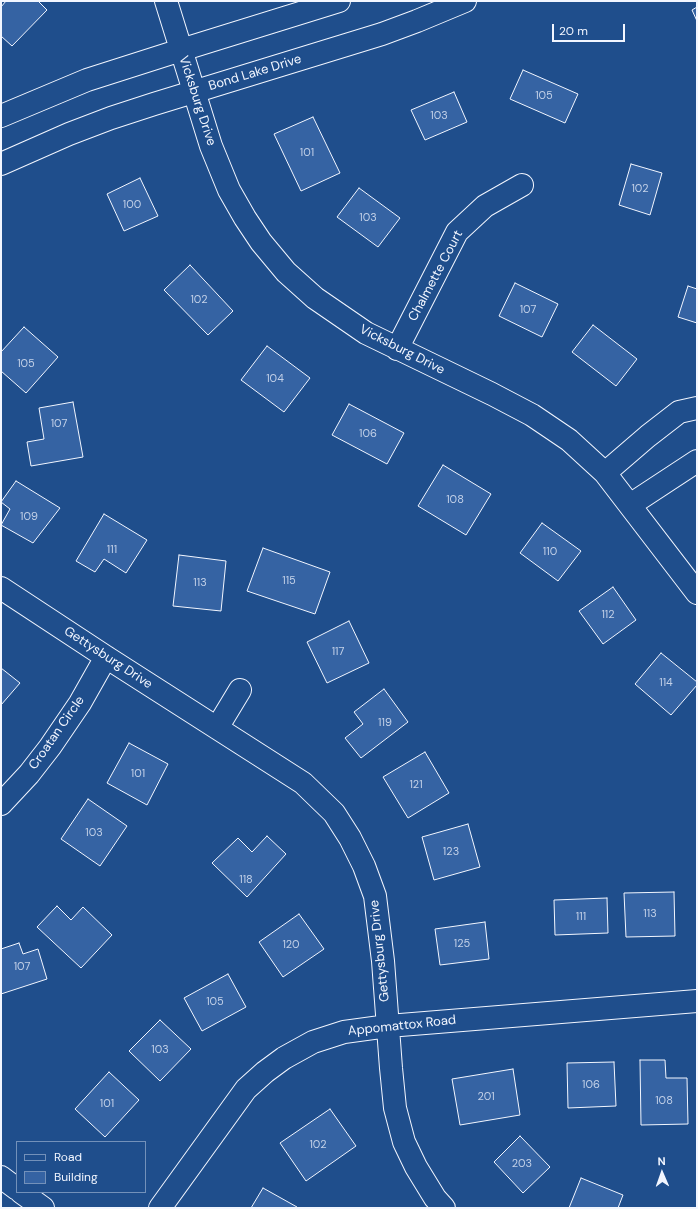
<!DOCTYPE html>
<style>
body{margin:0}
#map{position:relative;width:698px;height:1209px;overflow:hidden;background:#1f4e8c;font-family:"DM Sans",sans-serif}
canvas{display:block}
.frame{position:absolute;inset:0;border:2px solid #f2f6ff;pointer-events:none}
.legend{position:absolute;left:16px;top:1141px;width:130px;height:52px;box-sizing:border-box;background:#1f4e8c;border:1px solid #7391ba;margin:0;padding:5px 7px;list-style:none;font-size:12px;color:#f2f6ff}
.legend li{display:flex;align-items:center;gap:8px;height:20px}
.legend b{width:20px;border:1px solid #7391ba}
.north{position:absolute;left:642px;top:1153px;width:40px;height:40px;-webkit-text-stroke:3px #1f4e8c;paint-order:stroke;rotate:358deg;font-size:11px;font-weight:700;line-height:16px;text-align:center;color:#f2f6ff}
.north::after{content:'';display:block;margin:auto;width:14px;height:18px;background:#f2f6ff;clip-path:polygon(50% 0,100% 100%,50% 72%,0 100%)}
.scale{position:absolute;left:552px;top:24px;width:73px;height:18px;box-sizing:border-box;border:2px solid #f2f6ff;border-top:0;padding-left:5px;font-size:12px;line-height:14px;white-space:nowrap;color:#f2f6ff;-webkit-text-stroke:3px #1f4e8c;paint-order:stroke}
</style>
<div id="map">
<canvas width="698" height="1209"></canvas>
<div class="frame"></div>
<ul class="legend">
<li><b style="height:5px;background:#1f4e8c"></b>Road</li>
<li><b style="height:11px;background:#3563a3"></b>Building</li>
</ul>
<div class="north">N</div>
<div class="scale">20 m</div>
</div>
<script>
const g = document.querySelector('canvas').getContext('2d');
g.lineJoin = 'round';
function paint(path, color) { g.fillStyle = color; g.fill(path, 'evenodd'); }
const poly = rows => new Path2D(rows.map(r => 'M' + r).join(''));
function stroke(path, color, width, dash) { g.strokeStyle = color; g.lineWidth = width; g.lineCap = dash ? 'butt' : 'round'; g.setLineDash(dash || []); g.stroke(path); }
function label(font, color, halo, rows, align = 'center') {
  g.font = font + ' "DM Sans",sans-serif'; g.lineWidth = 3; g.setLineDash([]); g.textBaseline = 'middle'; g.strokeStyle = halo; g.fillStyle = color; for (const [text, x, y, turn = 0] of rows) {
    g.save(); g.translate(x, y); g.rotate((+turn || 0) * Math.PI / 180); g.textAlign = isNaN(turn) ? turn : align; if (halo) g.strokeText(text, 0, 0); g.fillText(text, 0, 0); g.restore();
  }
}
const building = poly([
 [6,1,38,1,47,10,12,46,1,36,1,7,6,1],
 [697,7,697,21,692,10,697,7],
 [523,70,578,94,565,123,510,99,523,70],
 [454,92,467,122,425,140,411,110,454,92],
 [313,117,340,173,301,191,274,134,313,117],
 [631,164,662,173,650,215,619,205,631,164],
 [140,178,158,216,124,231,107,194,140,178],
 [359,188,400,218,378,247,337,217,359,188],
 [190,265,233,311,208,335,164,290,190,265],
 [515,283,558,304,542,337,499,316,515,283],
 [688,286,697,289,697,323,678,317,688,286],
 [593,325,637,359,616,386,572,352,593,325],
 [24,327,58,357,26,393,1,371,1,352,24,327],
 [267,346,310,378,284,412,241,380,267,346],
 [73,402,83,457,31,466,27,442,44,439,39,408,73,402],
 [349,404,404,433,387,464,332,435,349,404],
 [443,465,491,494,466,535,418,506,443,465],
 [16,481,60,508,33,543,1,525,10,509,1,502,16,481],
 [104,514,147,540,126,573,104,559,95,572,76,561,104,514],
 [542,523,581,551,558,581,520,553,542,523],
 [263,548,330,572,315,614,247,591,263,548],
 [179,555,226,561,221,611,173,606,179,555],
 [613,587,636,620,603,644,579,611,613,587],
 [349,621,369,663,327,683,307,642,349,621],
 [661,653,697,682,697,685,671,715,635,684,661,653],
 [1,668,20,683,1,705,1,668],
 [384,689,408,722,361,758,345,738,363,724,354,712,384,689],
 [129,743,168,764,147,805,107,783,129,743],
 [425,752,449,793,408,818,383,777,425,752],
 [88,799,127,826,100,866,61,839,88,799],
 [468,824,480,867,434,880,422,837,468,824],
 [267,836,286,854,247,897,212,863,238,838,252,852,267,836],
 [674,892,675,936,626,937,624,893,674,892],
 [607,898,608,933,555,935,554,900,607,898],
 [57,906,71,920,83,907,112,935,81,968,37,927,57,906],
 [299,914,324,949,283,977,259,942,299,914],
 [485,922,489,959,440,965,435,929,485,922],
 [19,943,23,954,38,949,47,979,1,994,1,949,19,943],
 [228,974,246,1007,202,1031,184,998,228,974],
 [160,1020,191,1049,160,1081,129,1051,160,1020],
 [640,1060,665,1060,666,1078,687,1078,688,1124,641,1125,640,1060],
 [614,1062,616,1106,568,1108,567,1063,614,1062],
 [513,1069,520,1115,460,1125,452,1079,513,1069],
 [109,1072,139,1100,105,1137,75,1109,109,1072],
 [330,1109,356,1146,306,1181,280,1143,330,1109],
 [520,1136,550,1167,523,1193,494,1162,520,1136],
 [581,1178,623,1195,618,1208,569,1208,581,1178],
 [263,1188,297,1207,297,1208,251,1208,263,1188]
]);
paint(building, '#3563a3');
stroke(building, '#f2f6ff', 1);
const minor = poly([
 [166,1,211,146,229,190,245,218,261,242,286,272,315,298,366,333,492,394,532,415,569,440,605,473,697,593],
 [1,116,87,80,181,50,339,1],
 [1,164,69,134,111,118,154,104,382,34,417,21,465,1],
 [397,349,457,232,485,206,522,185],
 [605,473,648,436,679,412,697,408],
 [630,505,697,461],
 [1,588,106,657,303,783,334,813,350,838,364,866,375,896,383,961,391,1068,395,1108,404,1142,416,1167,435,1198,444,1208],
 [217,728,240,690],
 [1,804,29,774,50,747,80,703,106,657],
 [160,1208,246,1089,265,1072,284,1058,313,1042,344,1032,388,1026,697,1001]
]);
const primary = poly([
 [1,1177,17,1189],
 [21,1192,43,1208]
]);
stroke(minor, '#f2f6ff', 24);
stroke(primary, '#f2f6ff', 24);
stroke(minor, '#1f4e8c', 22);
stroke(primary, '#1f4e8c', 22);
label('11px', '#c3d1e8', null, [
 ["105",544,96],
 ["103",439,116],
 ["101",307,153],
 ["102",640,189],
 ["100",132,205],
 ["103",368,218],
 ["102",199,300],
 ["107",528,310],
 ["105",26,364],
 ["104",275,379],
 ["107",59,424],
 ["106",368,434],
 ["108",455,500],
 ["109",29,517],
 ["111",112,550],
 ["110",550,552],
 ["115",289,581],
 ["113",200,583],
 ["112",608,615],
 ["117",338,652],
 ["114",666,683],
 ["119",385,723],
 ["101",138,774],
 ["121",416,785],
 ["103",94,833],
 ["123",451,852],
 ["118",246,880],
 ["113",650,914],
 ["111",581,917],
 ["125",462,944],
 ["120",291,945],
 ["107",22,967],
 ["105",215,1002],
 ["103",160,1050],
 ["106",591,1085],
 ["201",486,1097],
 ["108",664,1101],
 ["101",107,1104],
 ["102",318,1145],
 ["203",522,1164]
]);
label('13px', '#f2f6ff', '#1f4e8c', [
 ["Bond Lake Drive",255,73,-17],
 ["Vicksburg Drive",197,101,72],
 ["Chalmette Court",436,276,-62],
 ["Vicksburg Drive",402,350,27],
 ["Gettysburg Drive",108,658,33],
 ["Croatan Circle",57,733,-55],
 ["Gettysburg Drive",380,951,-96],
 ["Appomattox Road",402,1026,-6]
]);
</script>
